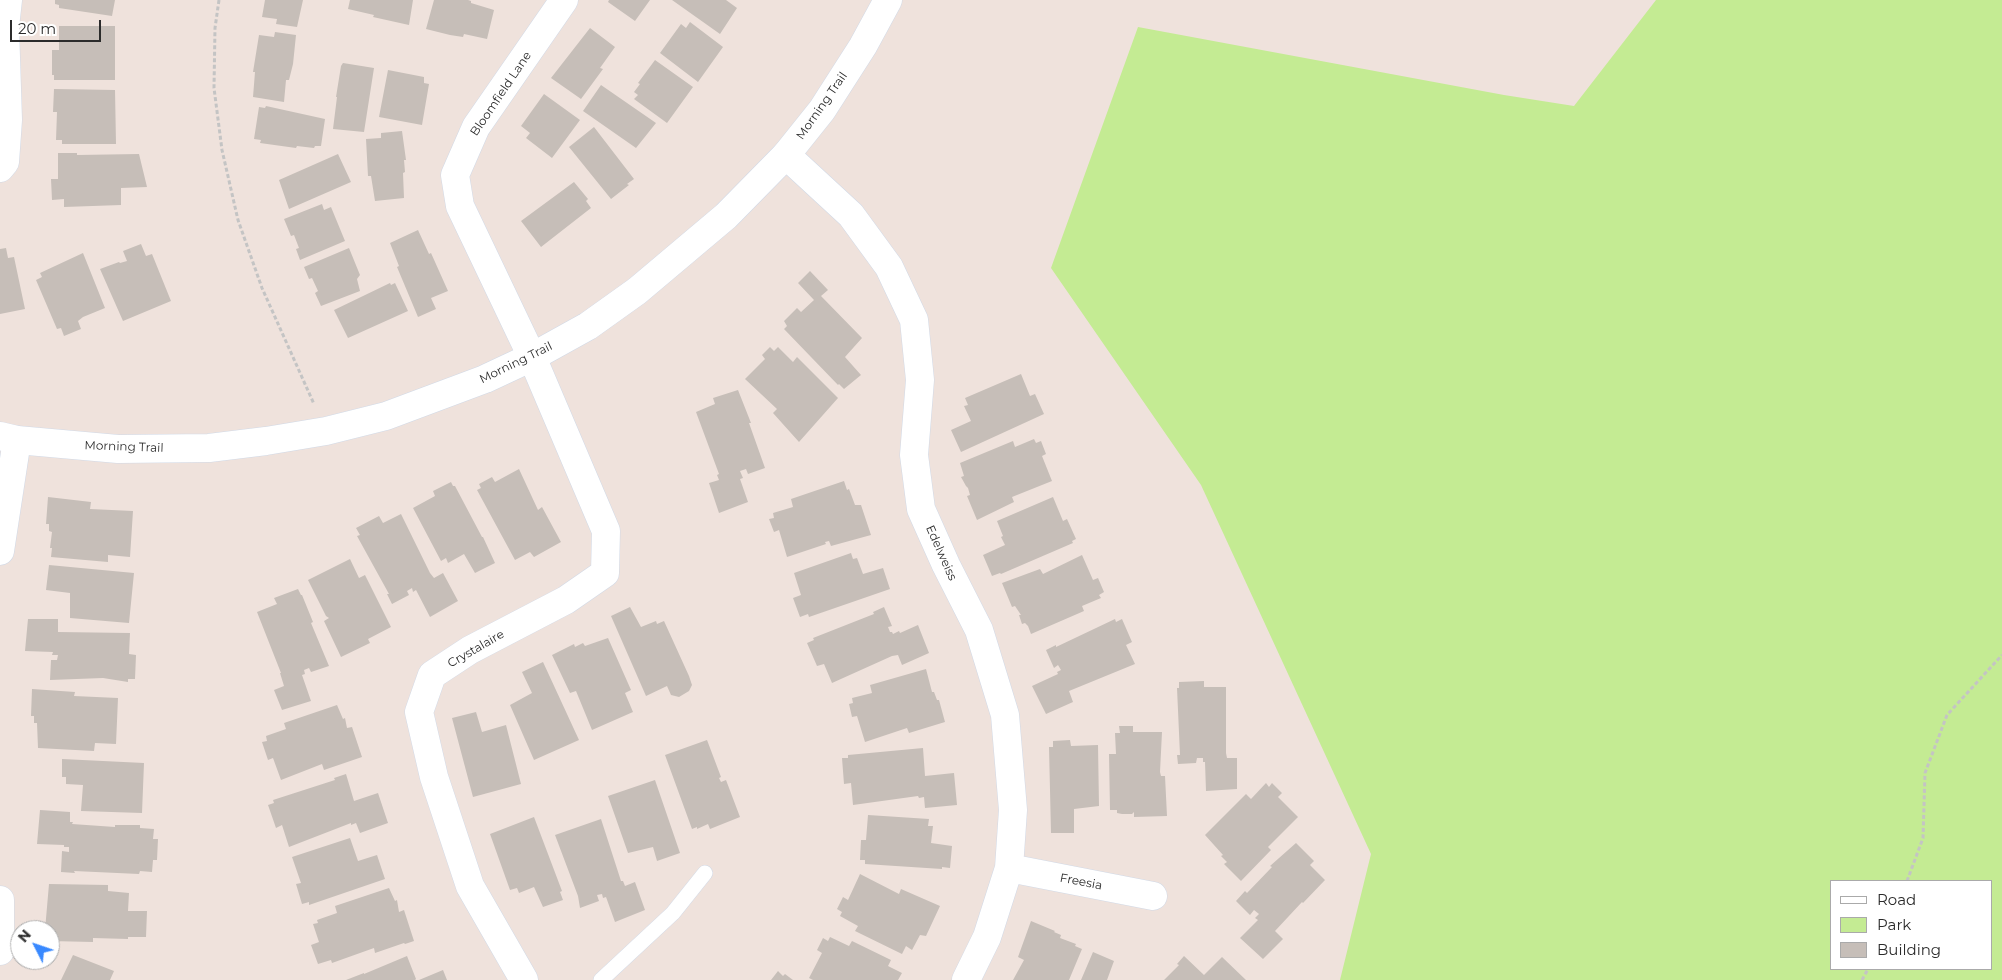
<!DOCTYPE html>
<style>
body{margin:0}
#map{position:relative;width:2002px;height:980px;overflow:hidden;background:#efe2dc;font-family:Montserrat,sans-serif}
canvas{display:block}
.legend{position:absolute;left:1830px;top:880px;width:162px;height:90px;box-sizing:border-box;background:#fff;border:1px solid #aaa;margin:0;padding:6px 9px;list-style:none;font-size:15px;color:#2b2b2b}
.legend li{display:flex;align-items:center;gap:10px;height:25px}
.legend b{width:25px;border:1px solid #aaa}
.north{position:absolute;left:10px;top:920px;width:50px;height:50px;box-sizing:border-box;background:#fff;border:1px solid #aaa;border-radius:50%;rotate:311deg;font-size:14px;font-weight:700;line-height:20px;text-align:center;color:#2b2b2b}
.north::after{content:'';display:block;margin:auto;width:18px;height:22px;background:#3989ff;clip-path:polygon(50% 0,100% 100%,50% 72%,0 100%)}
.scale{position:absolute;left:10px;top:20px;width:91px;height:22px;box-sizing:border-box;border:2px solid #2b2b2b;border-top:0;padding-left:6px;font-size:15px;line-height:18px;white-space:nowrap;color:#2b2b2b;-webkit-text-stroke:4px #fff;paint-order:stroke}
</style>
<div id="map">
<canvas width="2002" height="980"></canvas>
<ul class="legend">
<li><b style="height:6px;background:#fff"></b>Road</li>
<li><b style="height:14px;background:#c4eb93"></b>Park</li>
<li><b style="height:14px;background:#c6beb8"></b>Building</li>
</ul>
<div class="north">N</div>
<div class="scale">20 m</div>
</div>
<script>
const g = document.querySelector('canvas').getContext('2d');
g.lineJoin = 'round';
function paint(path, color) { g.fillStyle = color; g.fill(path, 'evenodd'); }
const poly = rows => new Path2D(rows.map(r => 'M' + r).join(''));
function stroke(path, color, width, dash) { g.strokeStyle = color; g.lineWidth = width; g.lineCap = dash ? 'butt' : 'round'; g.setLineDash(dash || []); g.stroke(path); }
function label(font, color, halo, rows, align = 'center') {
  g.font = font + ' Montserrat,sans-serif'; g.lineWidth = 4; g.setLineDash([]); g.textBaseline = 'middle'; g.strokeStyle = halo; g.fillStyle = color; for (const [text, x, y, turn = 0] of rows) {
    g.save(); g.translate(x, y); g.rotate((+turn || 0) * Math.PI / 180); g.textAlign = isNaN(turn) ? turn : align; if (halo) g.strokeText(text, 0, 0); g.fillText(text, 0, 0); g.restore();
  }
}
paint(poly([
 [1656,0,2002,0,2002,980,1340,980,1371,854,1201,485,1051,268,1138,27,1504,95,1574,106],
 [1831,881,1991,881,1991,969,1831,969]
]), '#c4eb93');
paint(poly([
 [55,0,115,0,112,16,59,8,59,5,55,4],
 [265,0,303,0,297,27,276,24,277,19,262,17],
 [350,0,413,0,409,25,373,17,374,15,348,9],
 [434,0,468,0,471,1,471,3,494,10,487,39,464,34,463,37,450,35,426,29],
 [609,0,650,0,635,21,608,2],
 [672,0,726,0,737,8,720,34],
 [690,22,723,47,698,82,660,53,681,24,686,28],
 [59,26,115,26,115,80,54,80,54,75,52,75,52,50,59,50],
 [590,28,615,47,600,68,603,69,581,99,551,78],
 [275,32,296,35,293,64,289,80,286,80,284,102,253,97,255,72,253,72,259,35,274,37],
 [655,60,693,87,667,123,634,99,638,95,634,92,640,84,638,83],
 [343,63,374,68,364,132,333,129,337,97,336,97,341,66],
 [388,70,424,77,424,83,429,84,422,125,379,117],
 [601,85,656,123,636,148,583,111],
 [54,89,115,90,116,144,62,144,62,140,56,140,57,112,53,112],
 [544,94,580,120,552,158,526,138,530,133,521,126],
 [266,106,325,119,321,146,315,146,314,148,297,146,296,148,260,143,261,140,254,139,259,107,265,108],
 [594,127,634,179,627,184,629,185,611,199,569,147],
 [402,131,406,160,404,160,405,172,403,173,404,198,375,201,371,176,368,176,366,139,381,138,381,133],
 [58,153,77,153,77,155,139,154,147,187,121,188,121,205,64,207,64,199,52,200,51,179,58,179],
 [338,154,351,182,289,209,279,180],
 [574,182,588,199,586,201,591,208,541,247,521,221],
 [322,204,324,210,331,207,345,241,300,260,296,249,299,248,294,235,291,236,284,219],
 [418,230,429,254,431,253,448,291,431,298,436,309,418,317,397,267,399,266,390,243],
 [141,244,146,256,152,254,171,301,123,321,100,269,119,262,120,263,127,261,123,251],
 [6,248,8,258,14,257,25,309,0,314,0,249],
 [349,248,360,275,357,279,360,291,321,306,315,293,318,291,312,278,309,279,304,267],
 [83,253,105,308,83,317,78,321,81,329,64,336,61,328,57,329,36,280,42,277,40,273],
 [810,271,828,290,821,296,862,338,845,357,861,375,844,389,839,384,838,385,784,329,787,326,784,321,797,308,801,312,814,300,798,283],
 [390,283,391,285,395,283,408,311,348,338,334,310],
 [770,347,774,351,778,347,793,362,797,357,838,398,799,442,773,413,777,409,745,379,765,359,762,355],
 [1021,374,1030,396,1035,394,1044,414,961,452,951,430,971,421,964,406,968,405,965,398],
 [738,390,751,423,749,423,765,468,748,474,746,469,740,471,743,478,740,479,748,502,719,513,709,483,719,480,717,475,719,474,696,412,715,404,713,398],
 [1034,439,1036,443,1041,441,1046,454,1042,456,1052,481,1012,497,1014,502,977,520,967,496,970,495,968,488,966,486,961,477,964,476,960,463,1013,441,1015,447],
 [519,469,538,510,542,507,561,542,534,557,530,552,515,560,477,490,481,488,479,484,492,477,495,482],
 [844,481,847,490,849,489,855,505,861,505,871,535,831,546,829,541,825,542,826,544,787,557,779,530,774,532,769,519,774,518,773,513,793,507,791,499],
 [451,482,453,486,455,486,482,537,483,537,495,563,475,573,464,554,448,563,446,558,441,561,413,508,435,496,433,491],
 [48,497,91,502,90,509,133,511,130,557,108,555,108,562,51,557,52,548,50,548,52,532,49,531,49,524,46,524],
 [1053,497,1063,521,1067,519,1076,539,1072,541,1073,543,1001,574,1000,573,992,576,983,555,1005,545,1001,537,1003,536,997,521],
 [401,514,430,573,434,578,443,573,458,601,430,617,416,590,413,592,412,588,407,591,409,595,392,604,387,594,389,594,357,536,360,535,356,528,379,516,383,523],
 [851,553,853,559,857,558,863,574,883,568,890,589,809,617,808,614,800,617,793,598,801,595,794,573],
 [1082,555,1093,580,1098,578,1104,592,1099,595,1101,598,1082,606,1084,611,1031,634,1028,626,1025,623,1022,624,1019,615,1021,615,1015,606,1012,607,1002,583,1040,569,1043,574],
 [350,559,359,578,365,575,391,627,368,639,370,643,341,657,324,621,329,618,326,616,308,580],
 [49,565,134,573,129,623,70,618,70,593,46,590],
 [298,589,301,595,302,595,313,622,311,623,329,666,311,672,309,668,304,670,305,674,302,675,311,701,282,710,274,690,284,686,280,673,281,673,257,612,277,604,274,598],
 [630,607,641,627,656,621,657,624,664,621,689,676,692,685,689,691,679,697,671,695,667,686,646,696,611,616],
 [884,607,892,626,888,627,890,632,892,632,893,634,899,631,900,633,918,625,929,653,902,665,898,655,892,656,832,683,824,664,817,666,807,643,814,640,813,638,874,614,873,612],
 [28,619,58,619,58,632,130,633,129,654,136,655,135,679,128,679,128,682,103,678,50,680,51,660,57,660,58,655,52,655,53,652,25,651],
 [1115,619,1116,622,1122,619,1132,642,1126,645,1135,664,1069,691,1073,702,1046,714,1032,686,1058,674,1057,672,1061,670,1058,665,1054,668,1046,650,1056,645,1056,647],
 [608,638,631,690,625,693,633,712,592,730,576,691,570,693,552,655,574,644,575,647,583,643,585,646],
 [543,662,579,740,534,760,510,705,532,693,522,672],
 [926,669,932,692,934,692,937,700,939,700,945,722,909,733,907,728,865,742,857,716,852,717,849,704,853,703,852,698,872,693,870,685],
 [1204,681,1204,687,1226,687,1226,753,1227,758,1237,758,1237,789,1206,791,1205,762,1203,762,1203,758,1197,758,1196,763,1178,764,1177,755,1180,755,1177,688,1179,688,1179,682],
 [32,689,75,692,74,696,118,698,116,744,95,743,94,751,38,748,37,723,34,723,34,716,31,716],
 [337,705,343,719,345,718,347,728,352,727,362,757,324,770,322,764,281,780,273,758,268,760,262,742,267,741,266,736,286,729,284,723],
 [476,712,482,732,506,725,521,784,473,797,452,718],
 [1119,726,1133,726,1133,732,1162,732,1160,772,1161,776,1165,776,1167,816,1134,817,1134,812,1132,814,1122,814,1117,813,1117,810,1110,810,1109,754,1116,754,1115,733,1120,733],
 [707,740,721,777,719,778,721,782,726,780,740,817,710,829,708,824,697,829,697,827,692,829,665,755],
 [1070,740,1071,746,1098,745,1099,806,1074,809,1074,833,1051,833,1049,747,1053,747,1053,741],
 [923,748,925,776,954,773,957,805,925,808,924,797,919,798,918,796,853,805,851,783,844,784,842,758,848,758,848,755],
 [62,759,144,763,142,813,81,811,83,785,66,784,66,777,62,777],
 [346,774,354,801,378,793,388,823,360,833,356,823,351,825,351,823,289,847,282,825,276,828,268,805,274,803,273,800,335,780,334,778],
 [655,780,680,853,657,861,653,847,628,853,608,796],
 [1266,783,1269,787,1272,783,1282,793,1278,797,1298,817,1268,847,1271,850,1241,881,1224,864,1227,862,1221,856,1223,855,1205,835,1246,794,1251,799],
 [40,810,70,812,70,822,73,822,72,824,115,827,115,825,140,825,140,828,154,829,153,839,158,839,157,860,153,860,152,872,140,871,139,874,74,871,75,873,61,872,62,851,69,852,69,847,64,847,64,845,37,844],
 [868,815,929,819,928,826,933,826,931,843,952,846,950,868,942,867,942,869,865,864,865,860,860,860,861,840,866,840],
 [534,817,562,891,560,892,563,900,543,907,534,887,519,893,517,888,510,890,490,834],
 [601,819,621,881,623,881,625,886,635,882,645,910,615,922,606,897,603,898,602,894,597,895,599,901,580,908,578,896,555,835],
 [350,838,358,861,377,855,385,879,309,905,309,902,302,904,296,884,301,883,292,857],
 [1296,843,1314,861,1310,865,1325,880,1303,903,1302,902,1275,931,1283,939,1263,959,1240,938,1258,920,1255,918,1259,914,1254,910,1250,915,1236,901,1245,891,1247,893,1272,867,1270,866],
 [860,874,899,894,901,889,940,906,926,936,920,935,912,950,906,946,902,954,855,931,858,926,840,916,842,912,837,909,843,897,848,900],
 [49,884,108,885,108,891,129,893,128,911,147,911,146,937,128,937,128,939,93,938,93,942,50,941,50,930,45,930],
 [389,888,395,901,397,900,399,912,404,910,414,941,405,944,404,943,375,953,374,948,332,963,331,960,318,964,311,945,319,942,313,924,318,923,317,920,337,913,335,906],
 [1031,921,1055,931,1054,932,1061,935,1060,938,1076,944,1075,946,1082,949,1069,980,1013,980,1024,960,1018,957],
 [830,937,849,946,852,941,891,960,888,966,902,973,898,980,813,980,809,978,822,953,817,950,823,938,828,941],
 [1093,952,1114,961,1107,980,1081,980],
 [73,955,114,971,110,980,61,980],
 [407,956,416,979,415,980,346,980,364,973,364,974],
 [1184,956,1204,975,1222,957,1246,980,1164,980,1179,965,1177,964],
 [443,970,447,980,419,980],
 [778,971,783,976,785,974,793,980,771,980]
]), '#c6beb8');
const lane = poly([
 [601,980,673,913,705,873]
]);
const street = poly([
 [786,155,851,215,889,267,914,320,920,380,914,455,921,509,946,565,979,630,1005,715,1013,810,1009,868,987,937,966,980],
 [0,168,5,162,8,120,5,27,8,0],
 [0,551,17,440],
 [1009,868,1153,896],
 [0,900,0,951],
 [524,980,470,886,434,777,419,712,432,675,470,650,566,600,605,573,606,531,532,357,460,206,455,175,476,127,564,0]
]);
const secondary = poly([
 [0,436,17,440,118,449,209,448,266,441,326,431,386,416,485,379,532,357,588,326,637,291,726,216,786,155,822,110,863,46,888,0]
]);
stroke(lane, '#d1d9e6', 16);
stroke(street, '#d1d9e6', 29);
stroke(secondary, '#d1d9e6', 29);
stroke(poly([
 [219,0,215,28,214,88,222,150,238,220,262,288,314,404],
 [1907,881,1923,838,1925,773,1947,715,2002,655],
 [1862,980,1868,969]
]), '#c4c4c4', 3, [4, 2.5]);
stroke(lane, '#fff', 15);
stroke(street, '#fff', 28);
stroke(secondary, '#fff', 28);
label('12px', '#2b2b2b', '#fff', [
 ["Bloomfield Lane",501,94,-56],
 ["Morning Trail",822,106,-55],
 ["Morning Trail",516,363,-26],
 ["Morning Trail",124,447,2],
 ["Edelweiss",941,553,66],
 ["Crystalaire",476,649,-30],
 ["Freesia",1081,882,11]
]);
</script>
